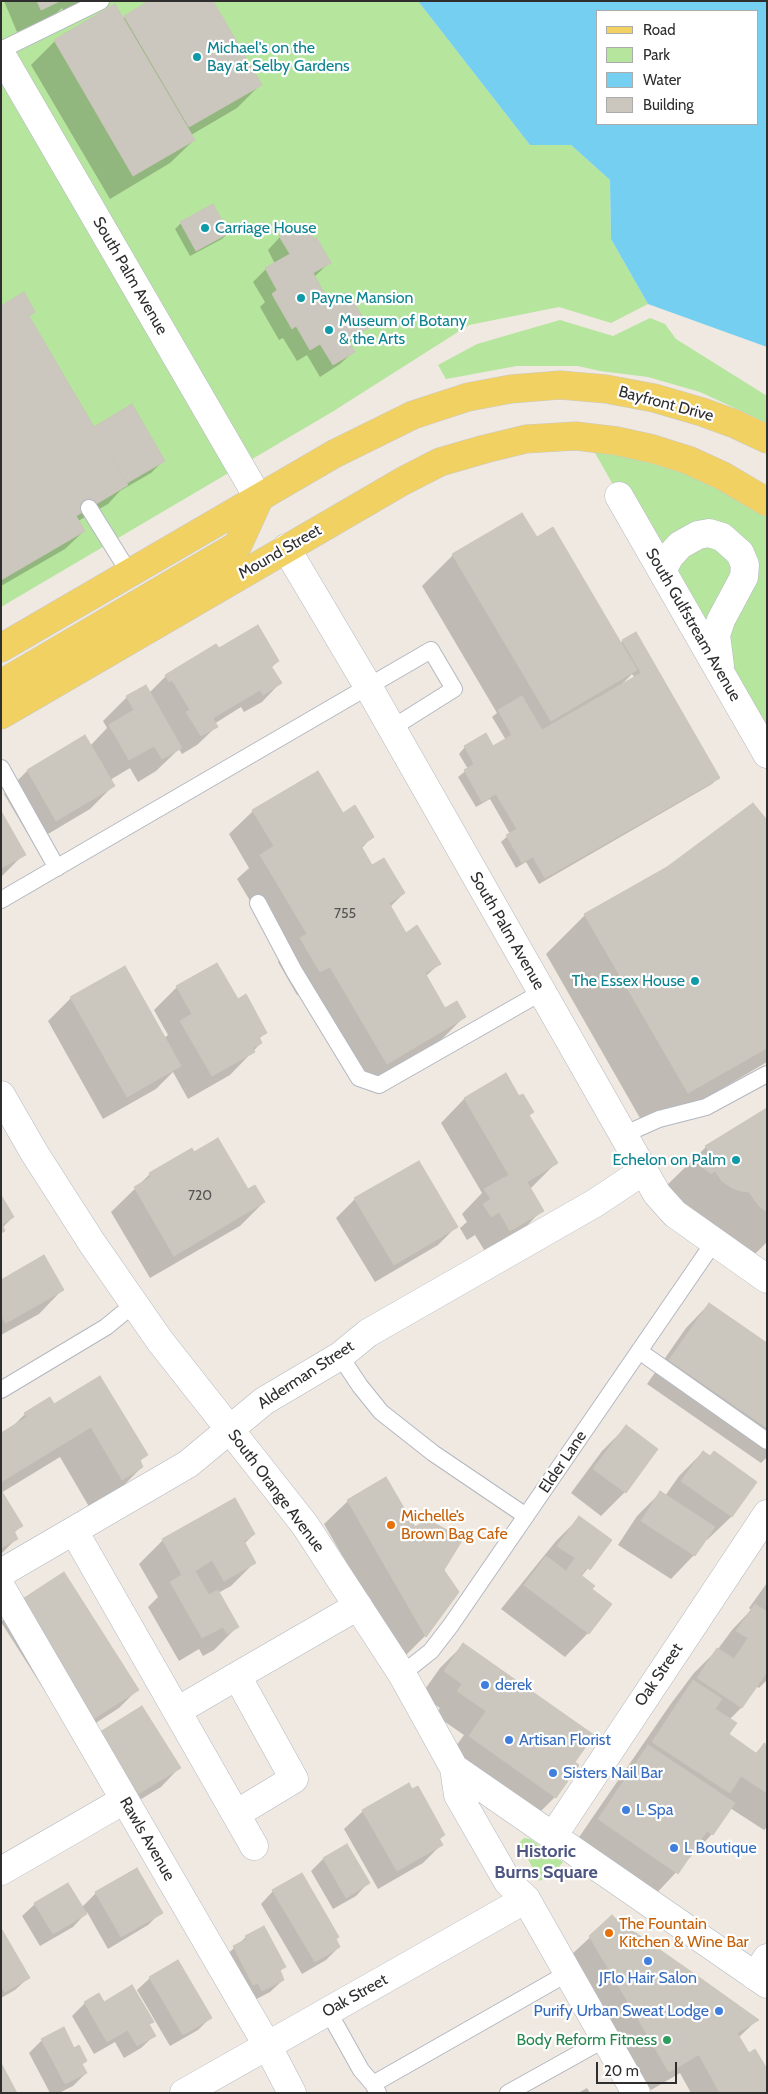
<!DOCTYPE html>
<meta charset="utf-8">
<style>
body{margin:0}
#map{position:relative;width:768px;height:2094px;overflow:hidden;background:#efe9e1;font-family:Cabin,sans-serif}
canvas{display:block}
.frame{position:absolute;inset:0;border:2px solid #2e2e2e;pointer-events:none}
.legend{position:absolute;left:596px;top:10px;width:162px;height:115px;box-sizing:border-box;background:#fff;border:1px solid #ababab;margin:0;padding:6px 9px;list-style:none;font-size:15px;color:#2e2e2e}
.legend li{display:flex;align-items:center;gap:10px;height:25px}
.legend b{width:25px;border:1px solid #ababab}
.scale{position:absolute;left:596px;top:2062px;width:81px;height:22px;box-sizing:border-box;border:2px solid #2e2e2e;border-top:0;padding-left:6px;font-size:15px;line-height:18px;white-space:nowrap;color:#2e2e2e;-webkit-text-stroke:4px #fff;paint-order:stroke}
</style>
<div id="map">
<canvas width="768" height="2094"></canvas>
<div class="frame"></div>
<ul class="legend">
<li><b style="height:6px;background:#f2d163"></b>Road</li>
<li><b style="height:14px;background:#b6e59e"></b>Park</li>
<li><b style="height:14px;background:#75cff0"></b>Water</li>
<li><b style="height:14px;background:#cbc7bf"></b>Building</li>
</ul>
<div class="scale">20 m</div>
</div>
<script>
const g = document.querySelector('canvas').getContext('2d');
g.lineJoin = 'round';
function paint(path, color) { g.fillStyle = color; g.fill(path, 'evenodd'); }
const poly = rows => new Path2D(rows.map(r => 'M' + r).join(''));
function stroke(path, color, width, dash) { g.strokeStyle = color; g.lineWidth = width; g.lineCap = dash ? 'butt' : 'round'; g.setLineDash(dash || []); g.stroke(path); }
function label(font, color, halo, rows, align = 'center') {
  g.font = font + ' Cabin,sans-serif'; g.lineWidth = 4.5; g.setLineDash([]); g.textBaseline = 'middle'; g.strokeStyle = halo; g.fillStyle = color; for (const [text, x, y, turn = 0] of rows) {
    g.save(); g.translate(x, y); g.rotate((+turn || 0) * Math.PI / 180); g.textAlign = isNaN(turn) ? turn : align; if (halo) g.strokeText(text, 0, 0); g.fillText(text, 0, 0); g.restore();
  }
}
paint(poly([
 [1,1,418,1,530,145,571,145,610,180,611,239,648,304,611,323,559,307,469,325,332,412,1,607],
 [650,318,665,324,676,339,767,396,767,423,700,392,648,377,600,371,578,366,517,366,446,379,438,365,477,344,560,320,613,336],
 [586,437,767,503,767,754,759,742],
 [524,1838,530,1839,563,1862,552,1875,539,1881,521,1845,520,1842]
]), '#b6e59e');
paint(poly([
 [418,1,767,1,767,347,648,304,611,239,610,180,571,145,530,145],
 [597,11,757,11,757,124,597,124]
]), '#75cff0');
paint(poly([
 [4,1,90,1,64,13,62,8,52,17,17,32],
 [125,17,260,85,237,108,191,135,194,140,170,163,110,199,31,65,55,41,122,19],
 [181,223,228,233,222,239,190,256,175,229],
 [280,237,329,263,314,277,329,304,367,327,348,344,353,352,340,364,320,377,307,355,297,361,283,338,279,340,260,307,265,302,253,282,266,269,275,264,268,250],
 [1,307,34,311,28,317,94,429,164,460,151,473,120,491,108,504,78,521,84,531,65,549,1,586],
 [536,539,620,643,623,641,718,778,712,784,539,884,526,862,516,868,501,842,510,834,490,799,476,807,458,777,468,769,459,754,465,747,493,747,506,740,492,717,497,713,422,586,453,555],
 [632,674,635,678,621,685],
 [218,650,278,661,271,668,280,683,262,702,244,712,241,707,214,724,216,727,197,745,182,754,179,749,156,771,138,782,130,768,110,780,113,786,90,809,33,843,4,794,27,771,85,737,90,746,107,728,103,721,127,697,145,687,149,693,166,676],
 [253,811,342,814,372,837,361,849,372,867,404,893,390,907,406,934,439,964,425,977,444,1009,465,1016,441,1040,363,1086,306,989,297,995,278,962,283,956,237,879,249,868,229,834],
 [1,814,24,854,1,877],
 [767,822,767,1062,648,1132,546,954,585,915],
 [177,987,237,1001,266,1032,259,1039,261,1043,230,1075,188,1099,173,1072,156,1089,103,1119,48,1021,71,998,164,1038,168,1035,154,1010],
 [506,1075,519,1097,532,1112,529,1116,556,1163,530,1189,542,1210,519,1234,486,1253,475,1235,467,1240,460,1228,467,1222,462,1214,482,1193,441,1123,464,1099],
 [767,1110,767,1242,744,1265,665,1187,706,1147],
 [194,1154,264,1202,240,1226,150,1278,111,1212,150,1174],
 [418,1162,456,1227,438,1245,375,1282,336,1218,355,1199],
 [1,1197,13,1217,2,1228,4,1231,1,1233],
 [1,1281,62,1290,39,1314,1,1335],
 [709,1304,767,1344,767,1457,761,1463,647,1384,686,1328],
 [50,1399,54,1406,146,1455,139,1462,142,1467,111,1498,91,1510,60,1457,1,1493,21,1526,14,1533,17,1538,1,1554,1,1434,10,1429,25,1414],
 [626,1427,625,1492,601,1516,571,1493,602,1451],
 [703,1452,756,1482,731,1517,707,1540,705,1539,694,1555,671,1579,618,1545,637,1516,660,1493,665,1496,679,1476],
 [348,1501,415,1529,458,1592,425,1636,402,1659,324,1524],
 [580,1517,610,1540,581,1577,591,1590,588,1633,565,1657,501,1609,556,1541],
 [254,1534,244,1544,255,1562,231,1586,218,1593,237,1627,214,1650,203,1656,199,1649,179,1661,148,1607,158,1597,139,1564,163,1540],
 [767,1583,767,1680,759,1688,756,1686,741,1708,729,1720,727,1735,755,1754,764,1744,767,1746,767,1827,764,1830,730,1808,712,1834,653,1897,575,1843,670,1705,694,1673,718,1649,732,1630,751,1610,749,1608],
 [19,1603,137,1690,119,1708,74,1737,1,1622],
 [463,1645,573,1762,555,1797,532,1820,446,1760,464,1735,435,1715,440,1708,421,1695,440,1668],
 [82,1752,179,1768,161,1787,120,1812],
 [412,1791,444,1835,439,1840,441,1845,423,1863,378,1889,344,1829,363,1811],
 [346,1845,368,1883,356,1896,333,1909,311,1871,323,1859],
 [273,1891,334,1940,339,1947,326,1960,302,1974,261,1904],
 [96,1893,161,1912,148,1925,108,1949,87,1912,73,1927,40,1946,22,1916,35,1904,81,1908],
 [612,1917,757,2020,738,2038,767,2093,691,2093,680,2073,651,2090,571,1955],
 [1,1930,28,1978,15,1990,1,1998],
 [246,1937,284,1967,279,1972,283,1980,270,1992,249,2003,221,1960],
 [150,1978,210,2018,198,2030,170,2046,137,1990],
 [85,2003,103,2003,152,2022,148,2025,154,2036,141,2048,124,2058,115,2042,94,2054,72,2016],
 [42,2040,73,2049,86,2060,82,2065,86,2073,73,2086,59,2093,50,2093,29,2053],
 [587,2088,590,2093,578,2093]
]), '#0003');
const building = poly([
 [37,1,60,1,41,10,37,1],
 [149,1,213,1,262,85,189,127,124,16,149,1],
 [115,4,195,140,133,176,54,40,115,4],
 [213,204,229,233,196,251,180,222,213,204],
 [304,223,314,239,316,237,331,263,313,273,330,303,348,292,369,328,348,340,355,352,333,365,320,344,310,350,296,326,292,329,272,294,277,290,265,268,290,254,279,236,304,223],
 [24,292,35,312,29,316,128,485,76,516,85,531,1,580,1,306,24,292],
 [132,404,165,461,127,483,94,427,132,404],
 [522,513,537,537,553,527,637,670,551,721,452,554,522,513],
 [258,625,279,661,271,666,282,683,263,695,260,690,213,718,218,727,201,736,186,712,190,710,172,680,169,682,165,675,216,644,219,648,258,625],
 [636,632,720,778,545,878,533,857,522,863,506,835,517,829,496,794,482,802,464,770,474,764,464,746,486,733,493,746,512,735,498,710,522,696,542,730,641,673,622,640,636,632],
 [146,685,182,748,162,759,154,746,129,760,109,725,134,710,126,696,146,685],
 [85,735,115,786,56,821,27,770,85,735],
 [318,771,343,813,355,805,374,837,361,846,372,865,384,858,405,893,389,903,406,933,417,925,441,964,425,973,445,1008,457,1001,466,1017,387,1064,330,967,320,972,300,938,307,934,260,855,274,846,252,810,318,771],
 [753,803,767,820,767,1048,688,1093,584,914,667,867,753,803],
 [1,811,26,855,1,868,1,811],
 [217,963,238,999,246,994,267,1033,259,1037,262,1043,253,1048,255,1052,212,1076,180,1021,192,1014,176,986,217,963],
 [125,966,181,1066,127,1097,70,997,125,966],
 [506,1073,519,1096,523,1094,534,1112,529,1115,558,1163,527,1182,544,1211,510,1231,499,1212,491,1217,483,1204,491,1199,484,1189,509,1175,464,1098,506,1073],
 [767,1108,767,1212,759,1206,749,1192,741,1191,732,1188,722,1181,715,1171,711,1174,699,1164,711,1156,705,1146,767,1108],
 [218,1138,248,1189,255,1185,265,1202,174,1256,134,1187,151,1177,149,1173,192,1148,194,1152,218,1138],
 [419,1161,458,1227,394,1265,354,1198,419,1161],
 [1,1195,14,1217,2,1224,5,1231,1,1233,1,1195],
 [44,1255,64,1290,6,1323,1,1316,1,1280,44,1255],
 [709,1303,767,1343,767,1428,669,1360,709,1303],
 [100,1376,148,1455,140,1460,143,1467,122,1480,91,1427,1,1482,1,1433,27,1417,24,1413,50,1397,54,1404,100,1376],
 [626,1425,658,1449,626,1493,593,1469,626,1425],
 [703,1451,710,1456,714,1451,757,1482,732,1517,681,1481,703,1451],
 [386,1477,415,1527,427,1519,463,1539,444,1570,459,1592,426,1637,347,1500,386,1477],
 [1,1490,23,1526,14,1531,18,1539,1,1548,1,1490],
 [660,1491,715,1527,695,1556,641,1521,660,1491],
 [235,1498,255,1534,244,1541,256,1563,224,1581,212,1560,195,1571,209,1595,218,1590,239,1627,227,1634,223,1627,202,1638,170,1582,182,1575,162,1539,235,1498],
 [579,1516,612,1540,590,1570,587,1567,581,1575,595,1586,592,1589,612,1604,589,1634,524,1585,546,1556,566,1571,575,1558,557,1546,579,1516],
 [64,1572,139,1690,93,1719,18,1602,64,1572],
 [755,1604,767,1612,767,1672,742,1708,697,1678,717,1648,734,1659,748,1638,736,1631,755,1604],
 [463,1643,594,1735,575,1762,579,1765,556,1798,469,1736,486,1711,457,1691,462,1684,444,1671,463,1643],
 [693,1680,722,1699,715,1709,737,1723,729,1734,757,1754,764,1743,767,1745,767,1793,741,1776,730,1793,652,1742,693,1680],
 [142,1706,181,1768,138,1794,100,1732,142,1706],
 [648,1745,735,1803,713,1835,707,1831,678,1874,598,1819,648,1745],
 [409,1783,412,1789,418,1786,445,1835,439,1838,443,1845,397,1871,362,1810,409,1783],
 [347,1844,370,1883,346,1898,323,1858,347,1844],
 [137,1868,163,1913,121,1937,95,1892,137,1868],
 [302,1873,339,1937,336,1939,340,1947,315,1962,272,1890,302,1873],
 [68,1883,87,1914,53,1934,34,1903,68,1883],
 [612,1915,616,1919,703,1980,638,2019,589,1936,612,1915],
 [264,1926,286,1967,280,1970,284,1980,262,1991,258,1983,253,1985,233,1946,247,1939,245,1936,264,1926],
 [1,1928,30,1978,5,1992,1,1986,1,1928],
 [178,1960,212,2018,183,2035,149,1977,178,1960],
 [703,1980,759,2020,669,2072,638,2019,703,1980],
 [132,1985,154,2022,149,2024,156,2036,137,2046,128,2030,107,2042,84,2002,99,1993,104,2002,132,1985],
 [64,2027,74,2048,79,2045,87,2061,82,2064,87,2073,65,2084,41,2039,64,2027],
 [737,2033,749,2053,755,2049,767,2069,767,2093,720,2093,699,2055,737,2033],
 [1,2063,17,2093,1,2093,1,2063]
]);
paint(building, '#cbc7bf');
stroke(building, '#cbc5ba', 1);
const service = poly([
 [1,50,101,1],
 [89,508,130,574],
 [1,768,57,868],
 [1,900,431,650,454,689,392,728],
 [258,903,294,971,359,1078,379,1085,542,992],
 [623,1135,659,1119,706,1107,767,1074],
 [639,1351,767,1441],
 [340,1356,360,1386,381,1412,433,1453,526,1516],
 [1,1390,106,1327,134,1304],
 [402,1674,431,1651,451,1625,714,1242],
 [328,2011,361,2070,373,2084],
 [378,2093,373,2084,568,1973],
 [508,2093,605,2039]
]);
const minor = poly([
 [1,54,259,499],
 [619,496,767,754],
 [286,548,369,688,657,1194,675,1214,767,1279],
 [662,571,670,556,680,545,698,535,709,533,722,537,740,553,745,565,744,577,721,620,716,635,720,666],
 [74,1531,254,1846],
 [1,1573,188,1464,264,1401,340,1356,368,1333,595,1203,643,1171],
 [1,1587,267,2045,292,2093],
 [237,1676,358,1606],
 [177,1711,237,1676,294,1779,236,1814],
 [553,1836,767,1514],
 [1,1871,124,1800],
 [755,1976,767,1958],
 [184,2093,526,1899]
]);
const tertiary = poly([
 [1,1095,35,1154,92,1243,160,1341,305,1525,402,1674,454,1768,458,1795,508,1882,526,1899,636,2093],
 [454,1768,767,1984]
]);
const primary = poly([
 [1,648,334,454,413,415,468,397,511,389,560,385,606,389,654,398,702,412,735,424,767,439],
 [1,684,238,545,259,499],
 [1,715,403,481,440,462,485,449,526,439,576,436,617,441,653,449,688,460,723,476,767,502]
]);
stroke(service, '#b4b7c1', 18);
stroke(minor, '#b4b7c1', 29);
stroke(tertiary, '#b4b7c1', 29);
stroke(primary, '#c9c9c9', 29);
stroke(service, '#fff', 16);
stroke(minor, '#fff', 28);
stroke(tertiary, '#fff', 28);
stroke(primary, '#f2d163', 28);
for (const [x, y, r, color] of [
 [197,57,5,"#0f9aa8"],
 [205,228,5,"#0f9aa8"],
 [301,298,5,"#0f9aa8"],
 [329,330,5,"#0f9aa8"],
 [695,981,5,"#0f9aa8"],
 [736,1160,5,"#0f9aa8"],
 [391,1525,5,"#e8710a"],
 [485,1685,5,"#3f7fe0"],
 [509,1740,5,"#3f7fe0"],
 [553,1773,5,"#3f7fe0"],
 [626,1810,5,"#3f7fe0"],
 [674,1848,5,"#3f7fe0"],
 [609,1933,5,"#e8710a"],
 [648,1961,5,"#3f7fe0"],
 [719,2011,5,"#3f7fe0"],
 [667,2040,5,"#2e9e5b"]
]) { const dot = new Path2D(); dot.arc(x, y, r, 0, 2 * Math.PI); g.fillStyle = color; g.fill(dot); stroke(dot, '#fff', 2); }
label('14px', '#555452', null, [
 ["755",345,914],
 ["720",200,1196]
]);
label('16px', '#0d838f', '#fff', [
 ["Michael's on the",207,48],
 ["Bay at Selby Gardens",207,66],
 ["Carriage House",215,228],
 ["Payne Mansion",311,298],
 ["Museum of Botany",339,321],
 ["& the Arts",339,339],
 ["The Essex House",685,981,"right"],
 ["Echelon on Palm",726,1160,"right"]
], 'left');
label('16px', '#2e2e2e', '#fff', [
 ["South Palm Avenue",130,276,60],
 ["Bayfront Drive",666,404,15],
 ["Mound Street",280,552,-30],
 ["South Gulfstream Avenue",693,625,60],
 ["South Palm Avenue",507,931,60],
 ["Alderman Street",306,1375,-33],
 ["Elder Lane",563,1462,-56],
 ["South Orange Avenue",276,1491,53],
 ["Oak Street",659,1675,-56],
 ["Rawls Avenue",147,1839,60],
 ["Oak Street",355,1996,-29]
]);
label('16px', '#c56008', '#fff', [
 ["Michelle’s",401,1516],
 ["Brown Bag Cafe",401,1534],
 ["The Fountain",619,1924],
 ["Kitchen & Wine Bar",619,1942]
], 'left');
label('16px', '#366cbe', '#fff', [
 ["derek",495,1685],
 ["Artisan Florist",519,1740],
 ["Sisters Nail Bar",563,1773],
 ["L Spa",636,1810],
 ["L Boutique",684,1848],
 ["JFlo Hair Salon",648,1978,"center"],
 ["Purify Urban Sweat Lodge",709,2011,"right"]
], 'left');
label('16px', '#27864d', '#fff', [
 ["Body Reform Fitness",657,2040]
], 'right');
label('bold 18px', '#4d5680', '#fff', [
 ["Historic",546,1852],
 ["Burns Square",546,1873]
]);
</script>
